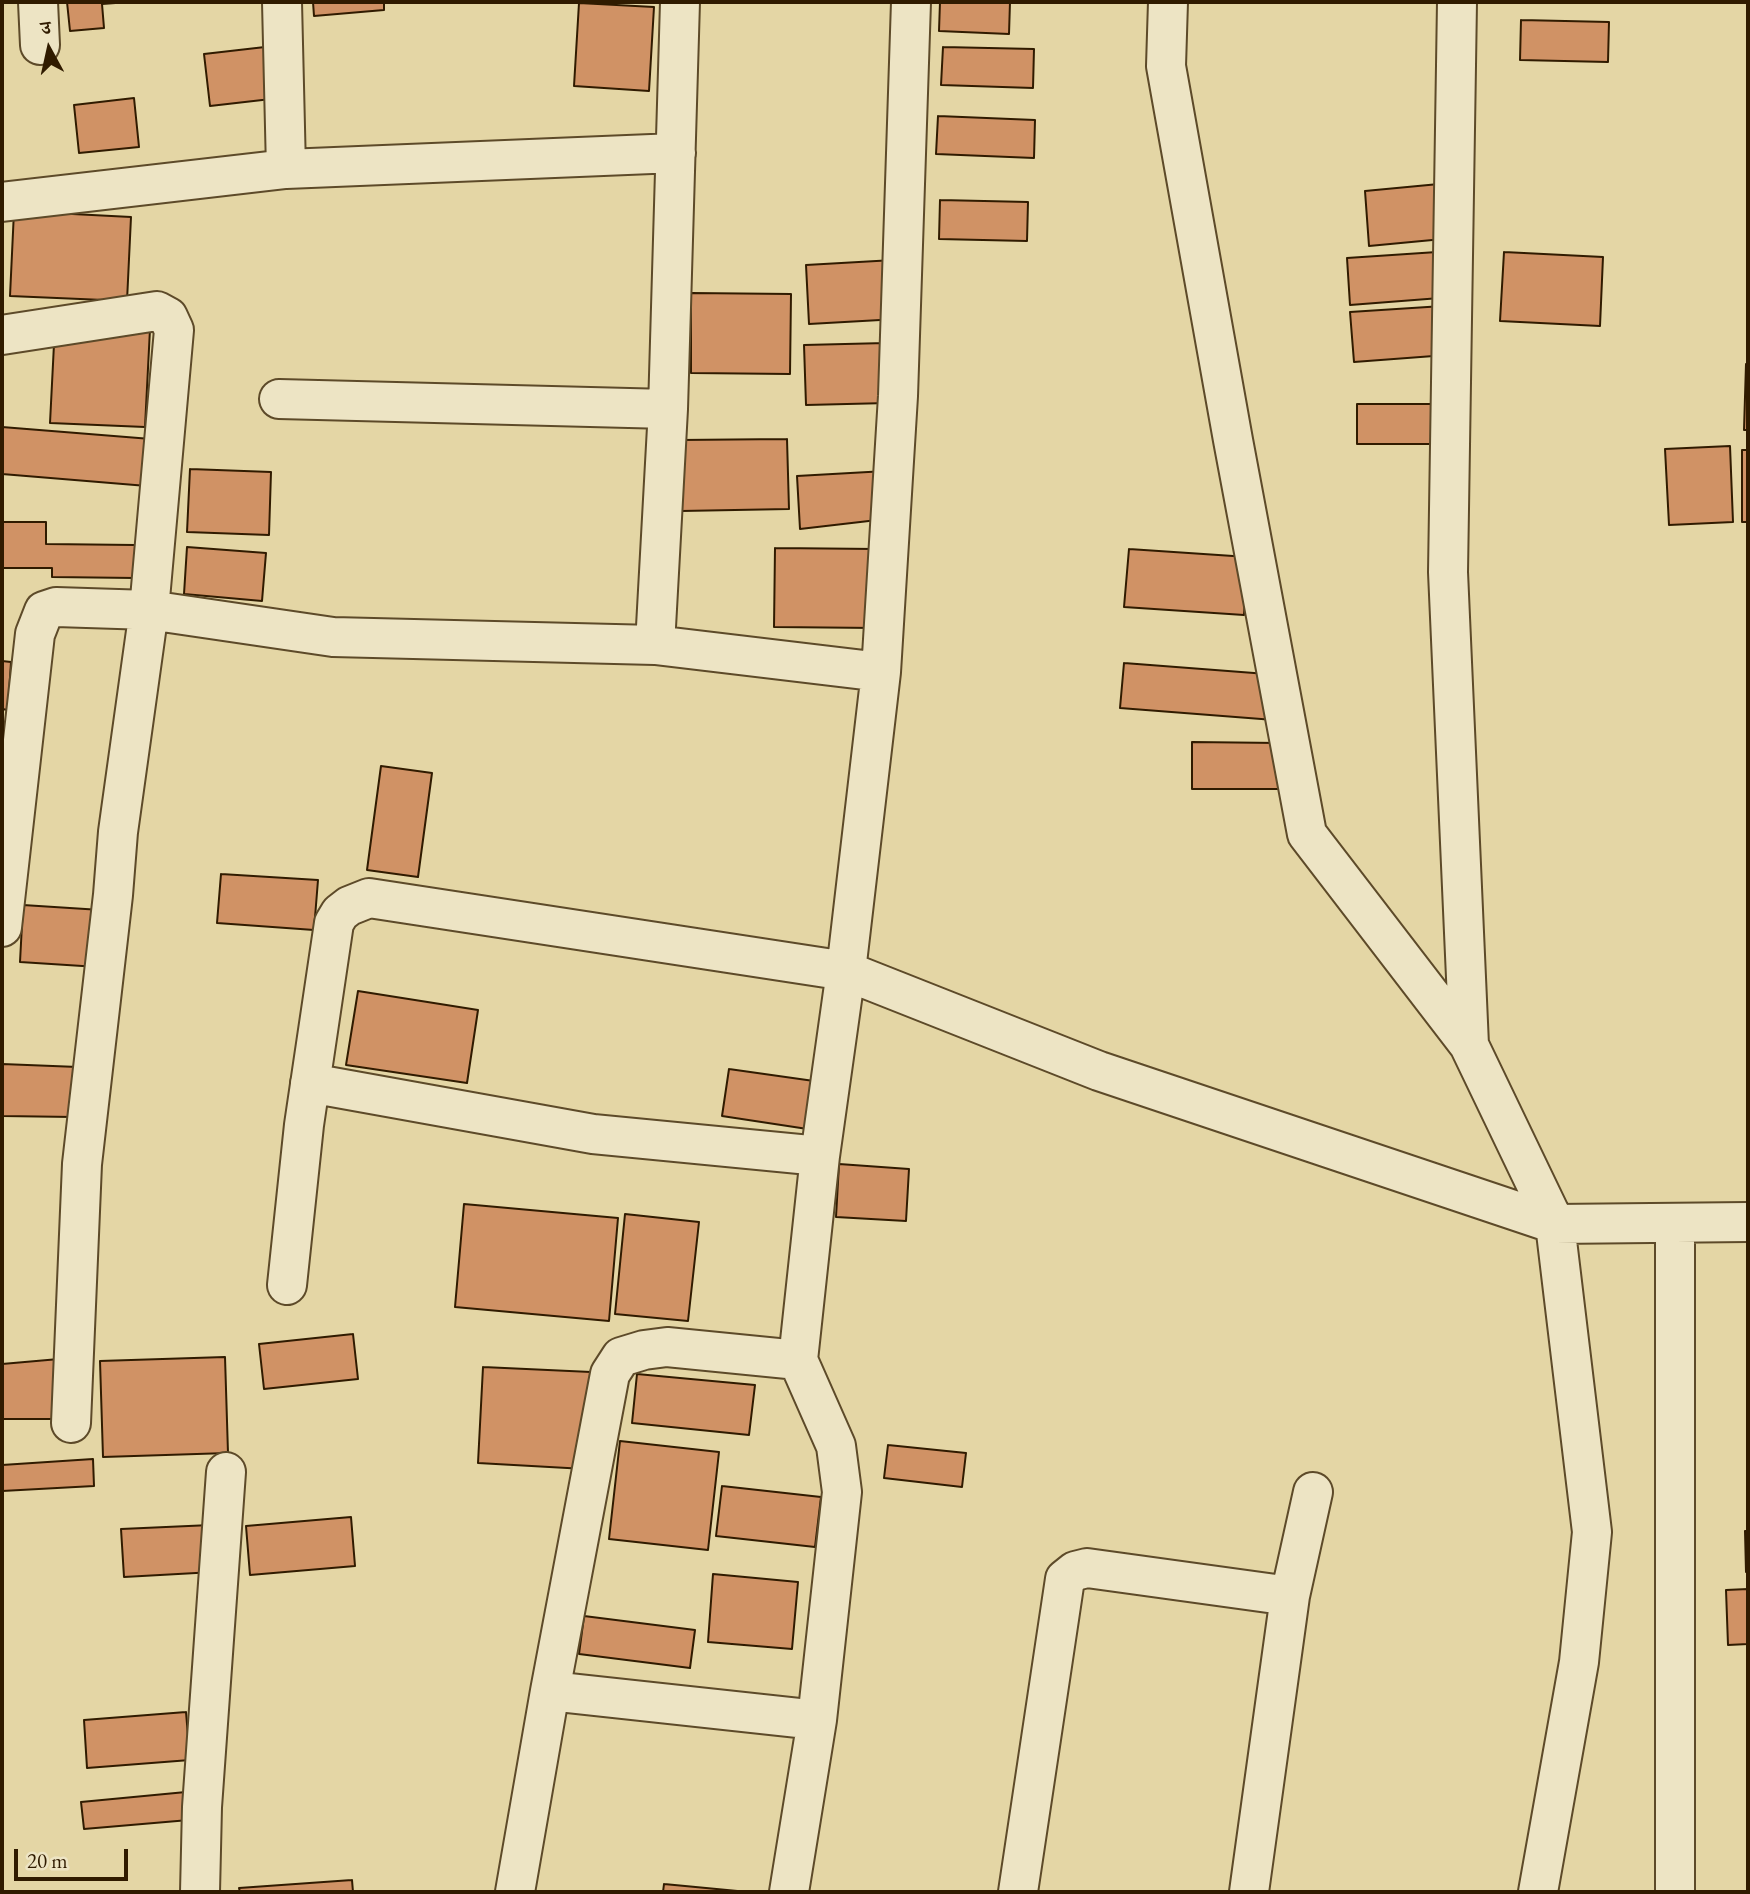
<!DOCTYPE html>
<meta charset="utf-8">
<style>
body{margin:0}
#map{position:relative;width:1750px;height:1894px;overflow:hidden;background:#e4d6a5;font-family:"EB Garamond","Noto Serif Devanagari",serif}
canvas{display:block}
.frame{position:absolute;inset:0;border:4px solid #301b00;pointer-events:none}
.north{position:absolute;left:14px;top:14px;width:70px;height:70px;-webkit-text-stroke:5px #ede4c4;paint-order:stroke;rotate:352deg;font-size:19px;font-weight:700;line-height:28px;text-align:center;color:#301b00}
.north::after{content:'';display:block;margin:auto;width:24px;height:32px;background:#301b00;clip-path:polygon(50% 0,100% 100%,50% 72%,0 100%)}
.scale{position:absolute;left:14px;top:1849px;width:114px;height:32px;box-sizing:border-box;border:4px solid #301b00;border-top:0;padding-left:9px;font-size:21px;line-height:24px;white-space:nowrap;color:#301b00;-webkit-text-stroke:5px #ede4c4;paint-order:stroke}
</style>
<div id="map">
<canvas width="1750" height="1894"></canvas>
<div class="frame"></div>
<div class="north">उ</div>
<div class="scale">20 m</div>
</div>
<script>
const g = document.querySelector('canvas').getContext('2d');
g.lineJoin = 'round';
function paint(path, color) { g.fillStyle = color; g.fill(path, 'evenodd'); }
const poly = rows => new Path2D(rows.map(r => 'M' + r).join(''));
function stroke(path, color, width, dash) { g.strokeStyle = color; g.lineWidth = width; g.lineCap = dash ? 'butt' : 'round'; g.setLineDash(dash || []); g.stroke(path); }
const building = poly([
 [67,2,129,2,102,4,104,28,70,31,67,2],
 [313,2,384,2,384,10,314,16,313,2],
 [940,2,1010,2,1009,34,939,31,940,2],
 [579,3,654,7,649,91,574,86,579,3],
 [1521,20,1609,22,1608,62,1520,60,1521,20],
 [265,47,271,99,210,106,204,54,265,47],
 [943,47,1034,49,1033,88,941,85,943,47],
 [134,98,139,147,79,153,74,105,134,98],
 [938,116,1035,120,1034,158,936,154,938,116],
 [1439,184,1443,239,1369,246,1365,191,1439,184],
 [940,200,1028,202,1027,241,939,239,940,200],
 [14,211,131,217,127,301,10,296,14,211],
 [1437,252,1440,298,1350,305,1347,258,1437,252],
 [1504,252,1603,257,1600,326,1500,321,1504,252],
 [894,260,898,319,809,324,806,265,894,260],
 [691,293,791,294,790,374,691,373,691,293],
 [1443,306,1447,355,1354,362,1350,312,1443,306],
 [150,329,145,427,50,423,54,344,150,329],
 [886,343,888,403,806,405,804,345,886,343],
 [1746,364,1748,364,1748,430,1744,430,1746,364],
 [1357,404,1446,404,1446,444,1357,444,1357,404],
 [2,427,151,439,147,486,2,474,2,427],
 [787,439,789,509,681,511,680,440,787,439],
 [1730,446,1733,522,1669,525,1665,449,1730,446],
 [1742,450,1748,450,1748,522,1742,522,1742,450],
 [190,469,271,472,269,535,187,532,190,469],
 [886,471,886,519,800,529,797,476,886,471],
 [2,522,46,522,46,544,135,545,135,578,52,577,52,568,2,568,2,522],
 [187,547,266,553,262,601,184,594,187,547],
 [775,548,876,549,876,628,774,627,775,548],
 [1129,549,1248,557,1244,615,1124,607,1129,549],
 [2,661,11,662,8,710,2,709,2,661],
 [1124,663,1267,674,1274,720,1120,708,1124,663],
 [1192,742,1279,743,1288,789,1192,789,1192,742],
 [381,766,432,773,418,877,367,870,381,766],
 [221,874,318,880,314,930,217,923,221,874],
 [23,905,101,910,98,967,20,962,23,905],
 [358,991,478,1010,467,1083,346,1065,358,991],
 [2,1064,78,1067,74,1117,2,1116,2,1064],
 [729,1069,821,1082,814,1130,722,1116,729,1069],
 [839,1164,909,1169,906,1221,836,1217,839,1164],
 [464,1204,618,1218,609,1321,455,1307,464,1204],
 [625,1214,699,1222,688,1321,615,1314,625,1214],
 [353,1334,358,1379,264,1389,259,1344,353,1334],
 [225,1357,228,1453,103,1457,100,1361,225,1357],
 [59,1359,60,1419,2,1419,2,1364,59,1359],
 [483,1367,591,1372,585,1469,478,1463,483,1367],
 [637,1374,755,1385,749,1435,632,1423,637,1374],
 [620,1441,719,1452,708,1550,609,1539,620,1441],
 [888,1445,966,1453,962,1487,884,1478,888,1445],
 [93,1459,94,1486,2,1491,2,1465,93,1459],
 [722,1486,821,1497,815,1547,716,1536,722,1486],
 [351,1517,355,1566,250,1575,246,1526,351,1517],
 [211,1525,214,1572,124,1577,121,1529,211,1525],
 [1745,1531,1748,1531,1748,1572,1746,1572,1745,1531],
 [713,1574,798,1582,792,1649,708,1642,713,1574],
 [1748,1589,1748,1644,1728,1645,1726,1590,1748,1589],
 [584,1616,695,1630,690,1668,579,1654,584,1616],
 [186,1712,190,1760,87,1768,84,1720,186,1712],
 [186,1792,189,1820,84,1829,81,1802,186,1792],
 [352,1880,353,1892,240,1892,239,1888,352,1880],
 [664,1884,748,1892,663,1892,664,1884]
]);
paint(building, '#d09265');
stroke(building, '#301b00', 2);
const minor = poly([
 [38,2,40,45],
 [282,2,286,169],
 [1168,2,1166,66,1233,440,1307,834,1469,1045],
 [1457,2,1448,572,1469,1045,1555,1224,1748,1222],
 [2,202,286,169,676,153],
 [2,335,157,311,168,317,174,330,149,610,118,832,113,895,82,1164,71,1423],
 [279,399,668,409],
 [655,645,668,409,680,2],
 [881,672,898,396,911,2],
 [2,927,35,634,44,611,56,607,149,610,333,637,655,645,881,672,846,971,1099,1071,1555,1224,1592,1532,1579,1662,1538,1892],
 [310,1083,593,1134,820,1156],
 [1675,1223,1675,1892],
 [287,1285,304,1125,334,923,340,913,349,906,369,898,846,971,820,1156,798,1360],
 [550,1691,817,1720],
 [200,1892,202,1807,226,1472],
 [515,1892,550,1691,610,1374,621,1357,644,1350,667,1347,798,1360,836,1446,842,1492,817,1720,789,1892],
 [1018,1892,1065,1579,1075,1571,1087,1568,1290,1596],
 [1249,1892,1290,1596,1313,1492]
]);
stroke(minor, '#5d4a29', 42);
stroke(minor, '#ede4c4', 38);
</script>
